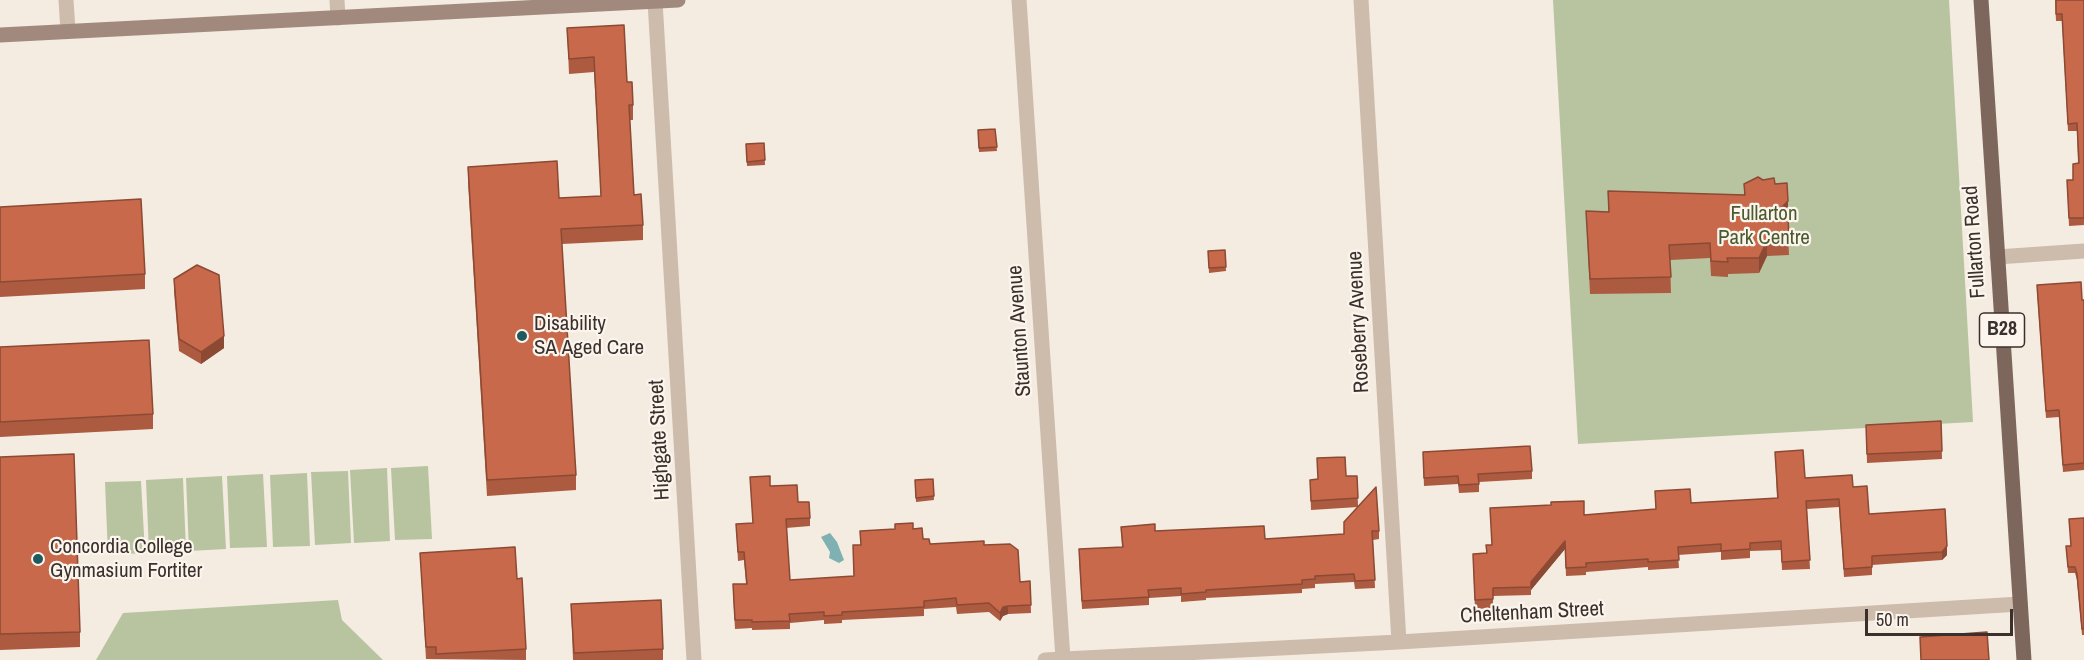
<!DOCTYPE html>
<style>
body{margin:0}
#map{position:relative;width:2084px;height:660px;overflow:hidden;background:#f4ebe1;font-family:"Archivo Narrow",sans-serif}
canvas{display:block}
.scale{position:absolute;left:1865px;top:609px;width:148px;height:27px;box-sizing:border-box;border:3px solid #3b302b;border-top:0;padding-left:8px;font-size:18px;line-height:21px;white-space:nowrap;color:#3b302b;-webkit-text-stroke:4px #fbf5ee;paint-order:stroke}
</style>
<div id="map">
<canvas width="2084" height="660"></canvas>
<div class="scale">50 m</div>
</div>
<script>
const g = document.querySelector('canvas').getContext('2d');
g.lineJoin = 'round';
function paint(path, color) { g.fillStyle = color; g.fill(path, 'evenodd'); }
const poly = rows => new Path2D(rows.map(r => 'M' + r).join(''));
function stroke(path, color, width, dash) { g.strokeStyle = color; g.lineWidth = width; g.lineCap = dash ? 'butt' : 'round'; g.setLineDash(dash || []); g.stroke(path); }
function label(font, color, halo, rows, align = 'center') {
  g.font = font + ' "Archivo Narrow",sans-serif'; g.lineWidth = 4.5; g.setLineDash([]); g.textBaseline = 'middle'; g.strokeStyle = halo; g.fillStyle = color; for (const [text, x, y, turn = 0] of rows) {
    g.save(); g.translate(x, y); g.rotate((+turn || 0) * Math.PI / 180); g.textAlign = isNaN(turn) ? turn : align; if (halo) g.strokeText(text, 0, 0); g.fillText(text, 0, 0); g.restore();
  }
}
paint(poly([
 [1553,0,1949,0,1973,422,1578,444],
 [428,466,432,539,395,540,391,468],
 [387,468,390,541,354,543,350,470],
 [348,471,351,543,315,545,311,472],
 [307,473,310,546,273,547,270,475],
 [263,474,267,547,230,548,227,476],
 [222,476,226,549,189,551,186,478],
 [183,478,186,551,149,552,146,480],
 [141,481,145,553,108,555,105,482],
 [338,600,342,620,383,660,96,660,123,613]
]), '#b8c4a0');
paint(poly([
 [830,533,837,542,844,560,839,563,829,558,830,552,821,537]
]), '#7fb0b2');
stroke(poly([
 [66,0,68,31],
 [337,0,338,18],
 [1019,0,1063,659],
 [1361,0,1399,642],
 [655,1,694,660],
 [1997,257,2084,251],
 [1045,660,1399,642,2020,604]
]), '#cdbbac', 15);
stroke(poly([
 [0,35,678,0]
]), '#a18a7d', 15);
stroke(poly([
 [1981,0,2024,660]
]), '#7d675c', 15);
paint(poly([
 [2055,0,2084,0,2084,225,2069,226,2067,180,2073,180,2078,163,2077,131,2068,131,2062,21,2056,21],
 [567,28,627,82,633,105,633,120,630,120,634,195,643,225,643,240,562,244,576,475,576,490,487,496,468,182,468,167,559,198,601,196,594,72,569,74],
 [995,129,997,151,979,152,978,130],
 [764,143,765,165,747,166,746,144],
 [1763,180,1775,184,1788,216,1787,217,1789,255,1767,256,1759,273,1728,274,1728,277,1711,276,1710,258,1670,260,1671,293,1590,294,1586,211,1609,212,1608,191,1744,195,1744,184],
 [0,207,145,274,145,289,0,297],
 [1225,250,1226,271,1209,273,1208,251],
 [174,279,224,348,201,364,179,351,174,291],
 [2037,291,2084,300,2084,470,2063,472,2059,417,2046,418],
 [0,347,153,414,153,429,0,437],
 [1941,421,1942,459,1867,463,1866,425],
 [1775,452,1805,478,1853,487,1869,514,1947,555,1942,560,1872,565,1872,575,1844,577,1839,507,1807,509,1810,569,1782,570,1781,550,1750,551,1750,558,1721,560,1721,552,1678,555,1679,568,1648,570,1648,567,1586,572,1586,575,1566,576,1565,549,1531,590,1531,595,1493,596,1493,608,1475,609,1473,562,1486,553,1486,545,1492,545,1584,515,1656,509,1655,491,1691,503,1777,498],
 [0,457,80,632,80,647,0,650],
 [1423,460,1532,471,1532,479,1479,482,1479,492,1459,493,1458,484,1424,486],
 [1357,476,1358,506,1379,531,1379,539,1373,540,1375,588,1355,589,1354,582,1315,584,1315,588,1302,589,1302,593,1206,598,1206,600,1181,602,1181,596,1149,598,1149,605,1082,609,1079,557,1122,547,1121,527,1155,531,1265,539,1344,534,1358,507,1311,510,1310,480],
 [750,477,770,486,798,502,810,518,810,526,786,528,790,580,854,577,853,545,861,545,860,531,913,529,930,544,984,545,1020,582,1030,581,1031,613,1008,614,1003,616,1000,621,989,612,957,614,956,607,924,609,924,616,842,620,842,623,824,624,824,620,790,623,790,629,752,630,752,628,735,629,733,593,746,584,744,560,738,561,736,524,753,523],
 [933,479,934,500,916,502,915,480],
 [2084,518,2084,635,2082,635,2077,580,2075,573,2068,573,2066,546,2071,546],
 [420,553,517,579,526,649,526,660,426,659],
 [571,604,663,649,663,660,573,660]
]), '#ac5a40');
paint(poly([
 [1788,201,1788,216,1778,227,1778,211],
 [1767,241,1767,256,1759,273,1759,258],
 [224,336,224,348,201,364,201,352],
 [1565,541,1565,549,1531,590,1531,582],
 [1947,546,1947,555,1942,560,1942,552],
 [1008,606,1008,614,1003,616,1000,621,1000,613,1003,607]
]), '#8c4a34');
const building = poly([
 [2056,0,2084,0,2084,218,2069,218,2067,180,2073,180,2073,164,2079,163,2077,123,2068,124,2062,14,2056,14,2056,0],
 [624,25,627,82,632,82,633,105,629,105,634,195,641,194,643,225,561,229,576,475,487,480,468,167,557,161,559,198,601,196,594,57,569,59,567,28,624,25],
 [995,129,997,147,979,148,978,130,995,129],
 [764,143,765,160,747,162,746,144,764,143],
 [1758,177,1763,180,1774,178,1775,184,1787,183,1788,201,1778,211,1788,217,1789,239,1767,241,1759,258,1727,258,1728,262,1711,261,1710,243,1669,245,1671,277,1590,279,1586,211,1609,212,1608,191,1745,195,1744,184,1758,177],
 [141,199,145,274,0,282,0,207,141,199],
 [1225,250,1226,267,1209,268,1208,251,1225,250],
 [197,265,219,275,224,336,201,352,179,339,174,279,197,265],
 [2081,282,2082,300,2084,300,2084,463,2063,465,2059,410,2046,411,2037,285,2081,282],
 [149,340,153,414,0,422,0,347,149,340],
 [1941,421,1942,451,1867,454,1866,425,1941,421],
 [1530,446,1532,471,1478,474,1479,484,1459,485,1458,476,1424,478,1423,452,1530,446],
 [1803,450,1805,478,1852,475,1853,487,1867,486,1869,514,1945,509,1947,546,1942,552,1872,556,1872,567,1844,569,1839,499,1806,501,1810,560,1782,562,1781,541,1750,543,1750,549,1721,551,1721,544,1678,547,1679,560,1648,562,1648,559,1586,563,1586,567,1566,568,1565,541,1531,582,1531,587,1493,588,1493,599,1475,600,1473,554,1487,553,1486,545,1492,545,1490,508,1551,505,1551,502,1584,501,1584,515,1656,509,1655,491,1690,489,1691,503,1778,498,1775,452,1803,450],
 [74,454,80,632,0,634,0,457,74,454],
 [1345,457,1346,476,1357,476,1358,498,1311,501,1310,480,1318,479,1317,458,1345,457],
 [770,476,770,486,797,485,798,502,809,502,810,518,786,519,790,580,854,576,853,545,861,545,860,531,895,529,895,524,913,523,913,529,922,528,923,539,929,539,930,544,984,541,984,545,1010,544,1018,550,1020,582,1030,581,1031,605,1008,606,1003,607,1000,613,989,603,957,605,956,598,924,601,924,607,842,612,842,615,824,616,824,612,789,614,790,621,752,622,752,620,735,620,733,584,747,584,744,552,738,552,736,524,753,523,750,477,770,476],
 [933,479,934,496,916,498,915,480,933,479],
 [1376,487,1379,531,1372,531,1375,580,1355,581,1354,574,1315,576,1315,579,1302,580,1302,584,1206,590,1206,592,1181,594,1181,588,1148,590,1149,597,1082,601,1079,549,1123,547,1121,527,1155,524,1155,531,1264,526,1265,539,1344,534,1344,522,1376,487],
 [2084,518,2084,629,2082,629,2077,574,2075,567,2068,567,2066,546,2071,546,2069,519,2084,518],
 [515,547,517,579,522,578,526,649,436,654,436,647,426,647,420,553,515,547],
 [661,600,663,649,574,653,571,604,661,600],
 [1987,632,1989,660,1921,660,1920,637,1987,632]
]);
paint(building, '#c8694b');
stroke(building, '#8c4a34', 1.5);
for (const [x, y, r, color] of [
 [522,336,6,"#1f5a5e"],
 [38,559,6,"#1f5a5e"]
]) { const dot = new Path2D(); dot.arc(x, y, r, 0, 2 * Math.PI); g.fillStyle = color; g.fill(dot); stroke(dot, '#fbf5ee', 2); }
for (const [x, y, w] of [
 [2002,330,45]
]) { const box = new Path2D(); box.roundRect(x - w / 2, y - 17, w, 34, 4.5); g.fillStyle = '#fbf5ee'; g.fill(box); stroke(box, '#3b302b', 1.5); }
label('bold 20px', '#3b302b', null, [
 ["B28",2002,330]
]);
label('21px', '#4a5a2e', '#fbf5ee', [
 ["Fullarton",1764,214],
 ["Park Centre",1764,238]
]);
label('21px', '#3b302b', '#fbf5ee', [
 ["Fullarton Road",1975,242,-94],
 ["Roseberry Avenue",1359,322,-93],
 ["Staunton Avenue",1020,331,-94],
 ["Highgate Street",660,440,-93],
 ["Cheltenham Street",1532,613,-3]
]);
label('21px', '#3b302b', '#fbf5ee', [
 ["Disability",534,324],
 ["SA Aged Care",534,348],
 ["Concordia College",50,547],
 ["Gynmasium Fortiter",50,571]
], 'left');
</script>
